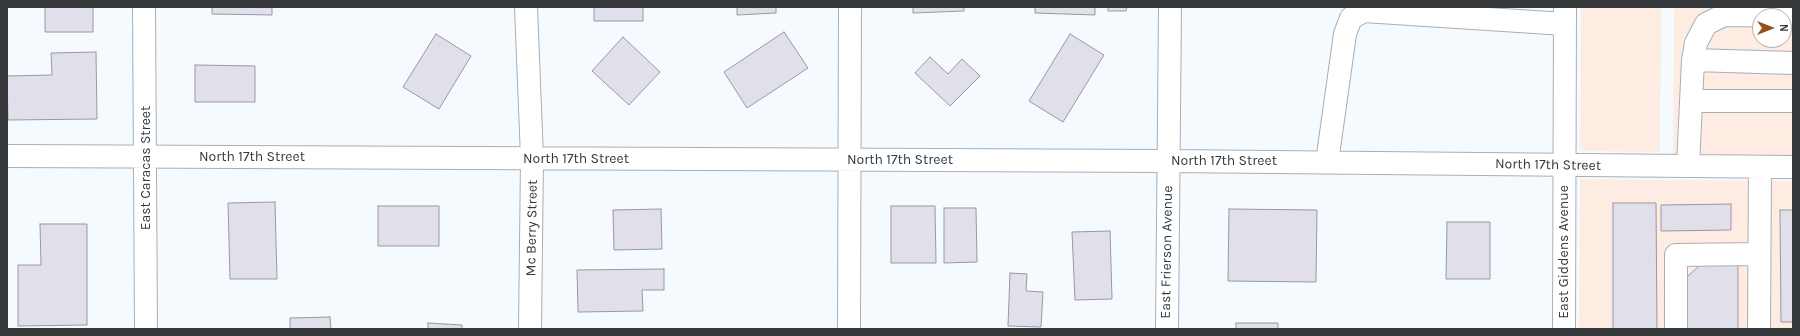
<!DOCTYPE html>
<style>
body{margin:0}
#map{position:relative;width:1800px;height:336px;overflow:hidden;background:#f5faff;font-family:Karla,sans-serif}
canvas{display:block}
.frame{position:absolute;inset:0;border:8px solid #36393c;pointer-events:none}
.north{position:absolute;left:1752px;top:8px;width:40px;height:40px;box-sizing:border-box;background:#fff;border:1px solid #afb0b1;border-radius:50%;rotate:90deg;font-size:11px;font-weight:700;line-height:16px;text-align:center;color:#36393c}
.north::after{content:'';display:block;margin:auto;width:14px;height:18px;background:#92521b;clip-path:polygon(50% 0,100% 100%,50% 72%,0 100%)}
</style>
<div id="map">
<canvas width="1800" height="336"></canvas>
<div class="frame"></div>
<div class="north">N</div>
</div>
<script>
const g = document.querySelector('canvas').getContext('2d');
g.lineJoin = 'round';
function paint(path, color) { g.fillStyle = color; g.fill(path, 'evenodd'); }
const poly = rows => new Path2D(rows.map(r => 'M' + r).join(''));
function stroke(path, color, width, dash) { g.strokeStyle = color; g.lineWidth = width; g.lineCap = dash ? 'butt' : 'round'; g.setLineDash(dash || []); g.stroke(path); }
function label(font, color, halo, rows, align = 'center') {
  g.font = font + ' Karla,sans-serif'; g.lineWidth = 3; g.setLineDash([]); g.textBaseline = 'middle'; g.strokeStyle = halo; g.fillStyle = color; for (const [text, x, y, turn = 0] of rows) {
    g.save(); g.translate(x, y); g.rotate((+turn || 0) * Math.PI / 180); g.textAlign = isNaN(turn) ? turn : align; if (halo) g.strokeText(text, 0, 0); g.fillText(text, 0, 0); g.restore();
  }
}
paint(poly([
 [1581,7,1661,7,1660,152,1580,151],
 [1674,7,1793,7,1793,158,1673,156],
 [1760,16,1784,16,1784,40,1760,40],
 [1580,179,1793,181,1793,329,1579,329]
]), '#feece2');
const building = poly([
 [45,7,93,7,93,32,45,32,45,7],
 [212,7,272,7,272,15,212,14,212,7],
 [594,7,643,7,643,21,594,21,594,7],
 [737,7,776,7,776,13,737,15,737,7],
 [913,7,964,7,964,11,913,13,913,7],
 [1035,7,1095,7,1095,15,1035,13,1035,7],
 [1108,7,1127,7,1126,11,1108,11,1108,7],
 [784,32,808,68,747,108,724,72,784,32],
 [436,34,471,56,439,109,403,87,436,34],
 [1070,34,1104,55,1063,122,1029,101,1070,34],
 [623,37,660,72,629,105,592,71,623,37],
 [96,52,97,119,8,120,7,76,52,75,51,53,96,52],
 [930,57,948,74,962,59,980,76,950,106,915,73,930,57],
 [195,65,255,66,255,102,195,102,195,65],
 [275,202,277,279,230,279,228,203,275,202],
 [1613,203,1656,203,1657,329,1613,329,1613,203],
 [1731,204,1731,230,1661,231,1661,205,1731,204],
 [378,206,439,206,439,246,378,246,378,206],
 [891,206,935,206,936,263,891,263,891,206],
 [944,208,976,208,977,262,944,263,944,208],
 [661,209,662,249,614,250,613,210,661,209],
 [1229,209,1317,210,1316,282,1228,281,1229,209],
 [1780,210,1793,210,1793,322,1781,322,1780,210],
 [1447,222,1490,222,1490,279,1446,279,1447,222],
 [40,224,87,224,87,325,18,326,18,265,41,265,40,224],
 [1110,231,1112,299,1075,300,1072,232,1110,231],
 [1701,264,1738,264,1738,329,1687,329,1687,277,1701,264],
 [664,269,664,290,642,290,643,311,578,312,577,270,664,269],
 [1010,273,1027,274,1026,291,1043,292,1041,327,1008,326,1010,273],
 [330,317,331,329,290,329,290,318,330,317],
 [428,323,462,325,462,329,428,329,428,323],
 [1236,323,1278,323,1278,329,1236,329,1236,323]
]);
paint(building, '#e1dfe9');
stroke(building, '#9997a1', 1);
const minor = poly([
 [144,7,146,329],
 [526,7,532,158,530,329],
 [1693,60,1793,63],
 [1691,101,1793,101],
 [7,156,1168,161,1793,167],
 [1327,162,1345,34,1351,18,1364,11,1565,24],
 [1688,166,1693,60,1696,43,1706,24,1724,15,1793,16],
 [849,329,850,7],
 [1167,329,1170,7],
 [1564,329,1565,7],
 [1676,329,1676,255,1759,254],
 [1759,329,1760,167]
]);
stroke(minor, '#a6afb6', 24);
stroke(minor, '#fff', 22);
label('14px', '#36393c', '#fff', [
 ["North 17th Street",252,157],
 ["North 17th Street",576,159],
 ["North 17th Street",900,160],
 ["North 17th Street",1224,161],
 ["North 17th Street",1548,165,1],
 ["East Caracas Street",146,168,-90],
 ["Mc Berry Street",532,228,-89],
 ["East Frierson Avenue",1167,252,-89],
 ["East Giddens Avenue",1564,252,-90]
]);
</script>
